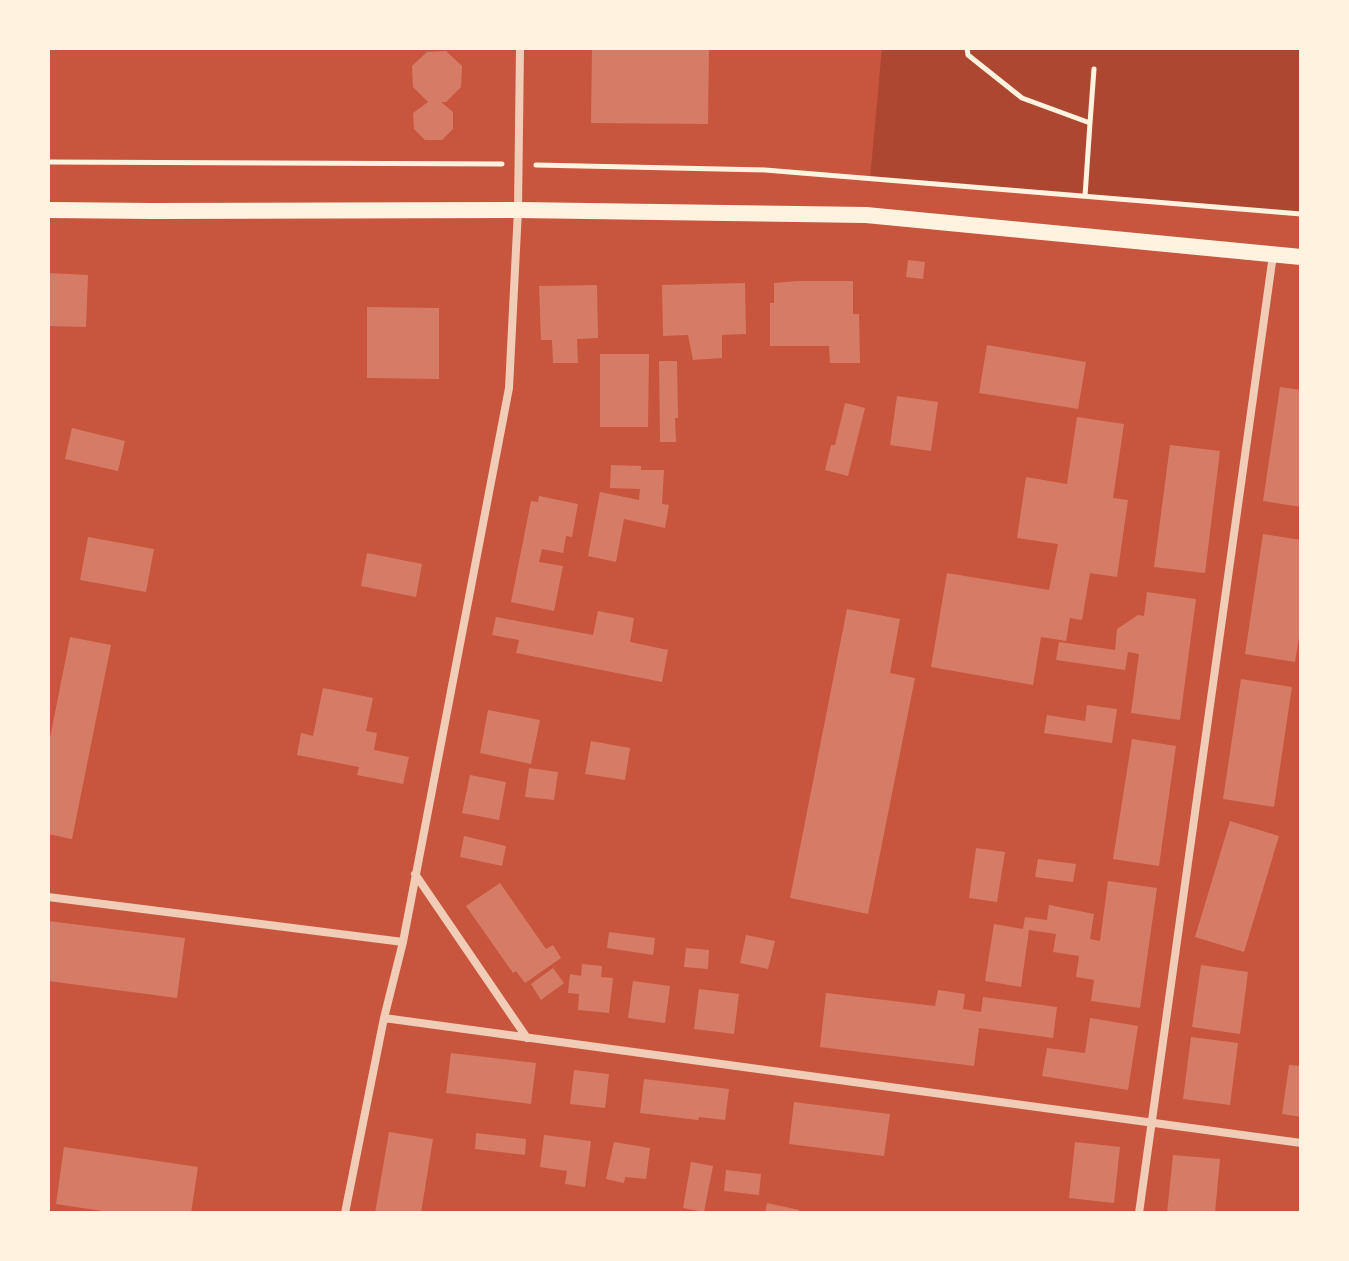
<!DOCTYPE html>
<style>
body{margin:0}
#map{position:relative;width:1349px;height:1261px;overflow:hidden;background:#c8553d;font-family:"Libre Baskerville",serif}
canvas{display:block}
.frame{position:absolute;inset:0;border:50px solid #fff3e0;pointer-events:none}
</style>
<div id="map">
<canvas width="1349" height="1261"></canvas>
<div class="frame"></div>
</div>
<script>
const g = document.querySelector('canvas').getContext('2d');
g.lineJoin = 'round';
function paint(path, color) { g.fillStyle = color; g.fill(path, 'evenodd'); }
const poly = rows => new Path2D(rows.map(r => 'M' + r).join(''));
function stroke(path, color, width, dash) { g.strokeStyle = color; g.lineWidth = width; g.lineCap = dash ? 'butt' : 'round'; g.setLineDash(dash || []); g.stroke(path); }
paint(poly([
 [882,48,1301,48,1301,214,870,179]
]), '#ae4732');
paint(poly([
 [592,48,709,48,708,124,591,123],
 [446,51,462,66,461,87,446,102,441,102,453,112,453,129,442,140,425,140,414,129,413,113,428,102,413,87,412,66,427,52],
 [908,260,925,262,923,279,906,277],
 [48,273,88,275,86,327,48,326],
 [798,281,853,281,853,314,859,314,860,363,830,363,829,346,770,346,770,303,774,303,774,283],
 [745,283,746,334,722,335,722,358,693,360,688,335,663,336,662,285],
 [597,285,598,338,577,339,578,363,553,363,552,340,541,340,539,286],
 [367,307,439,308,439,379,367,378],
 [987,345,1086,362,1078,409,979,393],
 [600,354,649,354,648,427,600,427],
 [659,361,677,361,678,418,675,418,676,442,660,442],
 [1280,387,1301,390,1301,507,1263,501],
 [897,396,938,402,931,451,890,445],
 [845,403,865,408,848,476,825,470,831,445,835,445],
 [1077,417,1124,424,1113,498,1128,500,1117,577,1090,573,1082,620,1070,618,1066,641,1041,637,1033,685,931,667,947,573,1049,590,1058,544,1017,538,1026,477,1067,484],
 [72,428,125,441,118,471,65,459],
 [1170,445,1220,451,1205,573,1154,567],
 [611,465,641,466,641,470,664,470,662,504,669,505,665,528,624,519,616,562,588,556,600,492,639,500,640,489,610,488],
 [539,496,578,504,572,537,566,536,563,553,542,549,539,562,563,566,554,611,511,602,531,501,538,502],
 [1263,534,1301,540,1301,625,1295,662,1245,654],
 [88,537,154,549,146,592,80,580],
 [367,553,422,564,416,597,361,586],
 [1147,592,1196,599,1180,720,1131,713,1139,654,1128,652,1125,670,1056,660,1059,642,1115,650,1117,629,1138,615,1144,616],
 [847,609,900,619,890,673,915,678,868,914,790,898],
 [598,611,634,618,630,642,668,650,662,682,516,653,519,640,492,635,496,617,593,635],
 [70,637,111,645,72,839,48,834,48,748],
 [1241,679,1292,687,1274,807,1223,799],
 [323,688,373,698,366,731,377,733,374,750,409,757,403,784,357,775,359,767,297,755,301,733,313,736],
 [1087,705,1117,709,1112,743,1044,733,1047,715,1085,721],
 [488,710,540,720,531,764,480,753],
 [1132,739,1176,746,1159,866,1113,859],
 [591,741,630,748,625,780,585,774],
 [529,768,558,772,554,800,525,797],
 [470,775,506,782,499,820,462,813],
 [1230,821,1279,836,1244,952,1195,937],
 [464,836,506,846,502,866,460,857],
 [976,848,1005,852,997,902,969,898],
 [1038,859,1076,864,1073,882,1035,877],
 [1108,881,1157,888,1140,1008,1091,1001,1094,980,1076,977,1079,956,1053,952,1056,934,1029,930,1021,987,985,981,994,924,1023,929,1025,917,1047,920,1049,905,1094,914,1090,939,1100,941],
 [500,883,546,949,553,945,561,958,525,983,516,971,513,973,466,906],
 [48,921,185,938,177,998,48,981],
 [609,932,655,938,653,955,607,948],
 [746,935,775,941,768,969,740,963],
 [686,948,709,950,708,969,684,967],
 [582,964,602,966,601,977,613,978,609,1013,578,1010,579,994,568,993,570,974,581,976],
 [1201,965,1248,972,1240,1034,1192,1027],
 [553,968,564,983,541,1000,531,984],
 [633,981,670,986,665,1023,628,1018],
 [699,989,739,994,734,1034,694,1029],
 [938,990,965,994,963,1009,981,1012,983,997,1057,1007,1053,1038,979,1028,974,1066,820,1047,826,993,935,1006],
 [1090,1018,1138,1026,1128,1090,1042,1076,1047,1048,1085,1053],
 [1191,1037,1238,1043,1230,1105,1183,1099],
 [451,1053,536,1063,531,1104,446,1093],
 [1289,1065,1301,1066,1301,1117,1282,1114],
 [574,1070,609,1074,605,1108,570,1104],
 [644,1079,729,1089,725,1120,699,1117,698,1120,640,1113],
 [794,1102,890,1114,884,1156,789,1144],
 [389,1132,433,1139,421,1213,375,1213],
 [476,1133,526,1139,525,1155,475,1149],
 [544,1135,591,1141,585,1187,565,1184,567,1171,540,1167],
 [614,1142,650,1148,646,1179,625,1177,624,1183,606,1179],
 [1075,1142,1120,1147,1114,1203,1069,1198],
 [64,1147,198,1167,191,1213,115,1213,56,1204],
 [1173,1155,1220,1159,1215,1213,1167,1213],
 [691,1162,713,1166,704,1212,683,1208],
 [726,1170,761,1174,759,1195,724,1191],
 [767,1203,799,1210,799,1213,765,1213]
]), '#d67c66');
stroke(poly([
 [967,48,968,55,1022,98,1090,123,1085,196],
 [1090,123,1094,69],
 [48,162,502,164],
 [536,165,765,170,1301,214]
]), '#fff3e0', 5);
stroke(poly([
 [415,874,527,1038],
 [48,897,403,942],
 [384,1018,1301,1143],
 [345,1213,384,1018,403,942,509,388,518,210,520,48],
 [1139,1213,1273,255]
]), '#f1ccb7', 8);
stroke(poly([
 [48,210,153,211,518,210,866,215,1301,257]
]), '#fff3e0', 16);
</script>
